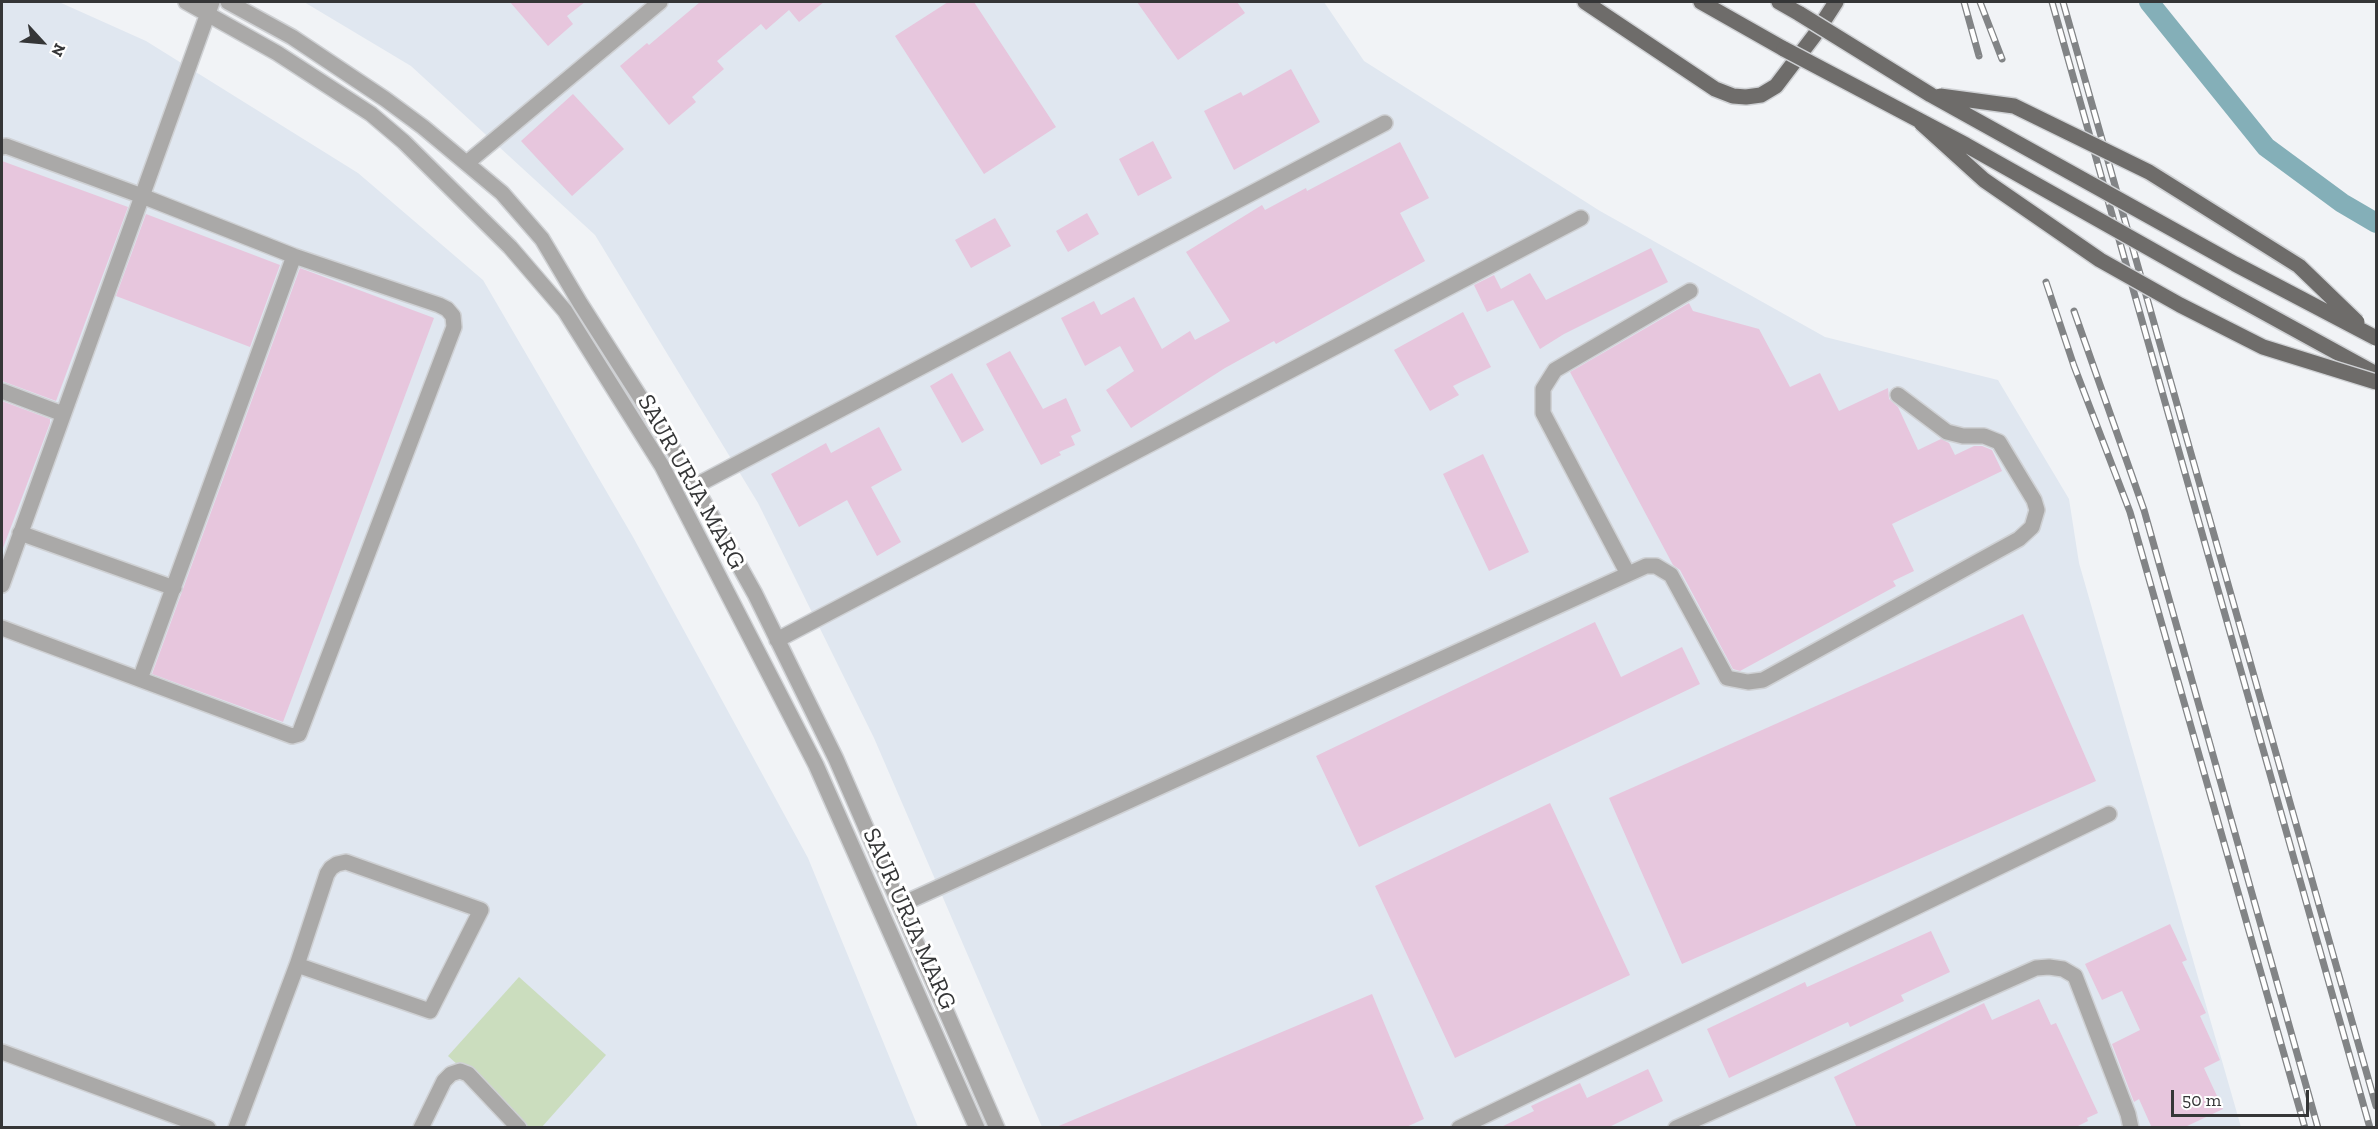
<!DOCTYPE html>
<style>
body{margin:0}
#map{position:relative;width:2378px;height:1129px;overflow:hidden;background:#f1f3f6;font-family:"Zilla Slab",serif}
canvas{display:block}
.frame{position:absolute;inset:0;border:3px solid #353637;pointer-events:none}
.north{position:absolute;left:12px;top:12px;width:60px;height:60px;-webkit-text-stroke:4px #fff;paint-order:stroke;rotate:116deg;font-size:16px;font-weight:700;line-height:24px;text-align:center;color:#353637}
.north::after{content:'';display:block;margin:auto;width:21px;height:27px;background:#353637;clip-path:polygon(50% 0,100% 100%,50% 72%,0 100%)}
.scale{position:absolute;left:2171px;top:1090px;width:138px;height:27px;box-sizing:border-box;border:3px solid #353637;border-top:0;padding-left:8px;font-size:18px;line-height:21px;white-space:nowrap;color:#353637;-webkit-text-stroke:4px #fff;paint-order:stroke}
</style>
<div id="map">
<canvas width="2378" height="1129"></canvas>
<div class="frame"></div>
<div class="north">N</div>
<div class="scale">50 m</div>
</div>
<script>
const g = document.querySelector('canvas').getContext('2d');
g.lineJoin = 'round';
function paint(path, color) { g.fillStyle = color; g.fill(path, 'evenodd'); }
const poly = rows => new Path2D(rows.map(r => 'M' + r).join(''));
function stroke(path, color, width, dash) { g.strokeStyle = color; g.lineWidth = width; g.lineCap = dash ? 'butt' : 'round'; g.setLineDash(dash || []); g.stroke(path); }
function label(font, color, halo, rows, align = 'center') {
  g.font = font + ' "Zilla Slab",serif'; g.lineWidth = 6; g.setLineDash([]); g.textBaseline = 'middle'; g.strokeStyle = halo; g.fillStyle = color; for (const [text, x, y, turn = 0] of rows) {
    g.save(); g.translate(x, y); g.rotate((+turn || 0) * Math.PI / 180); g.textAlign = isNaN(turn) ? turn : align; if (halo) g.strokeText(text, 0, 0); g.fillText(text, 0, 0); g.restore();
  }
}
paint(poly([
 [2,2,59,2,146,41,358,173,483,280,633,537,808,858,918,1127,2,1128],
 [304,2,1324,2,1364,61,1600,211,1825,337,1998,380,2069,499,2079,563,2241,1127,1042,1127,874,738,758,503,595,235,411,66]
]), '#e0e7f0');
paint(poly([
 [519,977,606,1055,541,1128,527,1127,448,1056]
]), '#cbddbe');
stroke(poly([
 [2149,2,2266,147,2342,203,2376,223]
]), '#84afb8', 20);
paint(poly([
 [510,2,585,2,567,16,573,24,548,46],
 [700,2,824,2,799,22,789,10,766,30,761,24,717,61,724,69,692,97,696,102,669,125,620,66,647,43,649,45],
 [948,2,974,2,1056,127,984,174,895,36],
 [1137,2,1237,2,1245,13,1178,60],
 [1291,69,1320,122,1234,170,1204,111,1241,92,1243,96],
 [573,94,624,149,572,196,521,141],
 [1153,141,1172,178,1138,196,1119,159],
 [1400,142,1429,198,1400,213,1425,261,1276,344,1274,341,1225,368,1131,428,1106,390,1134,371,1120,346,1085,366,1061,318,1094,301,1101,315,1134,297,1162,349,1190,331,1195,340,1230,321,1186,252,1262,205,1265,210,1306,188,1307,191],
 [2,161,128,207,56,401,2,381],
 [1087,213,1099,234,1068,252,1056,231],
 [146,214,280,265,250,347,116,296],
 [995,218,1011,246,971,268,955,240],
 [1651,248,1668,282,1564,334,1540,349,1513,300,1487,312,1474,285,1494,275,1501,289,1530,273,1546,300],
 [300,268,434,318,283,722,152,674],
 [1689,303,1693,311,1759,329,1790,387,1820,373,1839,411,1888,388,1889,399,1898,407,1918,450,1941,439,1949,443,1955,455,1974,446,1982,446,1992,450,2002,471,1892,524,1914,571,1893,581,1896,586,1740,671,1733,669,1680,570,1673,565,1570,372],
 [1463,312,1491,367,1453,386,1459,395,1430,411,1394,350],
 [1010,351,1043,409,1066,398,1081,431,1071,436,1075,445,1059,452,1061,455,1041,465,986,364],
 [952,373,984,430,962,443,930,386],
 [2,401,50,419,50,423,3,548],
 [879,427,902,470,871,487,901,542,877,556,847,500,799,527,771,474,826,443,831,453],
 [1483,454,1529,552,1489,571,1443,474],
 [2023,614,2096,781,1682,964,1609,798],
 [1595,622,1621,677,1682,647,1700,684,1359,847,1316,756],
 [1550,803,1630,975,1455,1058,1375,886],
 [2170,924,2187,960,2182,962,2206,1013,2200,1016,2220,1060,2204,1068,2223,1109,2183,1128,2152,1128,2139,1099,2134,1102,2112,1044,2140,1030,2122,991,2102,1000,2085,964],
 [1931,931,1950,972,1901,995,1904,1001,1850,1027,1848,1022,1729,1078,1707,1029,1805,982,1807,987],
 [1372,994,1424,1119,1404,1128,1054,1128],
 [2039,999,2051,1025,2056,1023,2098,1113,2087,1118,2088,1121,2074,1128,1857,1128,1834,1077,1984,1003,1992,1020],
 [1648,1069,1663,1101,1607,1128,1499,1128,1534,1111,1531,1106,1580,1083,1587,1098]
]), '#e7c6dd');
const minor = poly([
 [186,2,277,53,371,114,404,142,510,247,565,311,662,466,816,765,977,1128],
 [228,2,292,37,385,99,423,127,502,193,542,239,580,303,679,458,755,594,836,759,997,1128],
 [2,147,6,146,142,196,294,256,439,305,447,309,453,316,454,327,299,734,292,736,2,628],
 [468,162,660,2],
 [2,391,63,414],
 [695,486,1385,123],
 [20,533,174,588],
 [1628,574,1543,413,1543,389,1555,370,1690,291],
 [2,585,212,2],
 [777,640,1581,218],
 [140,679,294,256],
 [900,905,1646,566,1656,566,1671,575,1727,678,1748,682,1763,680,2019,539,2032,527,2037,510,2034,500,1999,442,1984,436,1963,436,1947,432,1898,395],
 [2,1052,208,1128],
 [236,1128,297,965,327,874,331,868,337,864,346,862,481,910,430,1011,297,965],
 [421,1128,444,1081,451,1074,460,1071,468,1074,519,1128],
 [1459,1128,2109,814],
 [1676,1128,2036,968,2049,967,2063,969,2075,976,2128,1114,2131,1128]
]);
const major = poly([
 [1585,2,1715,89,1733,96,1746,97,1761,95,1776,86,1814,36,1836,2],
 [1701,2,1784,49],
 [1779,2,1800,14],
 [2225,291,2376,374]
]);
stroke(minor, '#cfd1d4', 18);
stroke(major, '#cfd1d4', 18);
stroke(minor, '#aaa9a8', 15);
stroke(major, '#6e6c6a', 15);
const rail = poly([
 [1964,2,1979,56],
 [1980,2,2002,59],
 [2052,2,2370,1128],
 [2063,2,2376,1106],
 [2046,282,2074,366,2130,512,2305,1128],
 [2074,311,2144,510,2318,1128]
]);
stroke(rail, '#828486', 7);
stroke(rail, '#fff', 4.5, [14]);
const majorBridge = poly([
 [1800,14,1931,95,2235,264,2376,338],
 [1784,49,1966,145,2225,291],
 [1940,96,2014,106,2149,172,2299,266,2357,322],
 [1921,123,1984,180,2100,260,2180,305,2263,347,2376,382]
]);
stroke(majorBridge, '#cfd1d4', 18, []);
stroke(majorBridge, '#6e6c6a', 15);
label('24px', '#353637', '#fff', [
 ["SAUR URJA MARG",691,482,61],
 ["SAUR URJA MARG",909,919,66]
]);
</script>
